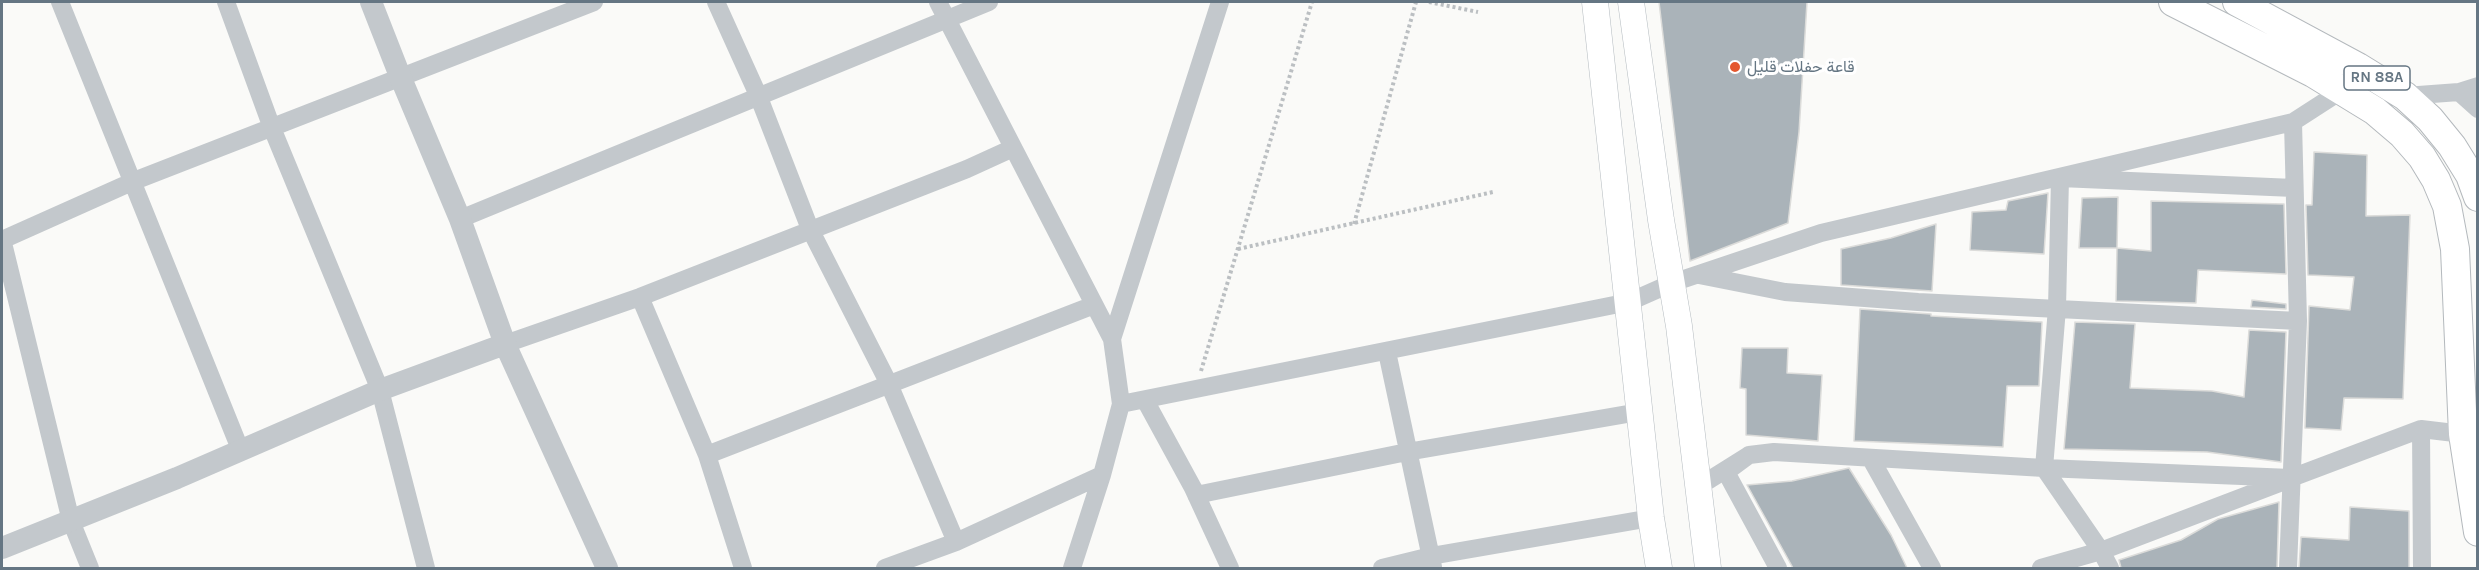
<!DOCTYPE html>
<meta charset="utf-8">
<style>
body{margin:0}
#map{position:relative;width:2479px;height:570px;overflow:hidden;background:#fafaf8;font-family:Karla,sans-serif}
canvas{display:block}
.frame{position:absolute;inset:0;border:3px solid #657683;pointer-events:none}
</style>
<div id="map">
<canvas width="2479" height="570"></canvas>
<div class="frame"></div>
</div>
<script>
const g = document.querySelector('canvas').getContext('2d');
g.lineJoin = 'round';
function paint(path, color) { g.fillStyle = color; g.fill(path, 'evenodd'); }
const poly = rows => new Path2D(rows.map(r => 'M' + r).join(''));
function stroke(path, color, width, dash) { g.strokeStyle = color; g.lineWidth = width; g.lineCap = dash ? 'butt' : 'round'; g.setLineDash(dash || []); g.stroke(path); }
function label(font, color, halo, rows, align = 'center') {
  g.font = font + ' Karla,Vazirmatn,sans-serif'; g.lineWidth = 6; g.setLineDash([]); g.textBaseline = 'middle'; g.strokeStyle = halo; g.fillStyle = color; for (const [text, x, y, turn = 0] of rows) {
    g.save(); g.translate(x, y); g.rotate((+turn || 0) * Math.PI / 180); g.textAlign = isNaN(turn) ? turn : align; if (halo) g.strokeText(text, 0, 0); g.fillText(text, 0, 0); g.restore();
  }
}
const building = poly([
 [1659,2,1807,2,1799,132,1788,223,1690,261,1659,2],
 [2314,152,2367,155,2366,216,2410,215,2403,399,2344,398,2341,430,2305,428,2309,306,2350,310,2354,277,2308,275,2306,205,2312,205,2314,152],
 [2048,193,2044,254,1970,250,1972,212,2006,210,2008,201,2048,193],
 [2118,197,2117,248,2079,248,2082,198,2118,197],
 [2151,201,2284,204,2286,274,2198,270,2196,303,2116,301,2117,248,2151,251,2151,201],
 [1936,224,1932,291,1841,285,1841,249,1891,238,1936,224],
 [2252,300,2286,304,2286,309,2251,307,2252,300],
 [1860,309,1931,314,1931,316,2042,322,2039,386,2007,386,2003,447,1854,441,1860,309],
 [2075,322,2135,324,2130,388,2212,391,2244,397,2249,330,2286,332,2281,462,2207,452,2064,449,2075,322],
 [1742,348,1788,348,1787,373,1822,375,1818,441,1746,435,1746,389,1740,388,1742,348],
 [1849,468,1891,535,1907,568,1793,568,1747,485,1792,481,1849,468],
 [2279,502,2277,568,2121,568,2119,560,2181,540,2218,519,2279,502],
 [2350,507,2409,511,2409,568,2299,568,2301,537,2349,540,2350,507]
]);
paint(building, '#aab3b9');
stroke(building, '#dcdcda', 1.5);
const secondary = poly([
 [1595,2,1651,518,1659,568],
 [1631,2,1661,220,1679,326,1708,568]
]);
const trunk = poly([
 [2173,2,2313,73,2375,111,2402,134,2422,157,2436,180,2447,206,2455,249,2463,434,2478,532],
 [2237,2,2358,67,2405,96,2430,119,2452,146,2470,175,2478,197]
]);
stroke(secondary, '#b3babf', 27);
stroke(trunk, '#b4b9bd', 30);
stroke(poly([
 [1429,2,1478,12],
 [1354,224,1416,2],
 [1238,249,1493,192],
 [1201,371,1312,2]
]), '#bbbfc2', 4, [3, 3]);
stroke(poly([
 [60,2,240,449],
 [226,2,272,128,380,390,426,568],
 [716,2,758,95,810,229,889,384,956,542],
 [938,2,1112,339],
 [2459,92,2478,109],
 [2405,96,2459,92,2478,86],
 [460,219,989,2],
 [2,239,71,521,90,568],
 [2,240,134,181,594,2],
 [1699,275,1785,292,1918,302,2298,321],
 [640,297,707,455,743,568],
 [505,344,640,297,967,169,1013,148],
 [1387,352,1433,567],
 [1145,400,1193,488,1230,568],
 [1121,404,1629,302,1672,283,1821,233,2293,122,2341,91],
 [2421,429,2422,568],
 [707,455,1094,305],
 [1749,455,1774,452,2044,468,2291,478,2421,429,2463,434],
 [1871,459,1932,568],
 [1698,487,1749,455,1726,472,1778,568],
 [1196,495,1407,452,1639,412],
 [885,568,956,542,1102,475,1121,404,1112,339,1220,2],
 [1072,568,1102,475],
 [1382,568,1431,556,1651,518],
 [2041,568,2101,551,2282,482],
 [2110,568,2101,551,2044,468,2057,308,2060,178,2294,188],
 [2288,568,2298,321,2293,122]
]), '#c3c8cc', 18);
stroke(poly([
 [371,2,400,76,460,219,505,344,607,568],
 [2,548,177,478,380,390,505,344]
]), '#c3c8cc', 22);
stroke(secondary, '#fff', 26);
stroke(trunk, '#fff', 28);
for (const [x, y, r, color] of [
 [1735,67,6,"#e4572e"]
]) { const dot = new Path2D(); dot.arc(x, y, r, 0, 2 * Math.PI); g.fillStyle = color; g.fill(dot); stroke(dot, '#fff', 2); }
for (const [x, y, w] of [
 [2377,78,66]
]) { const box = new Path2D(); box.roundRect(x - w / 2, y - 12, w, 24, 4.5); g.fillStyle = '#fff'; g.fill(box); stroke(box, '#657683', 1.5); }
label('bold 15px', '#657683', null, [
 ["RN 88A",2377,78]
]);
label('16px', '#657683', '#fff', [
 ["قاعة حفلات قليل",1747,67]
], 'left');
</script>
